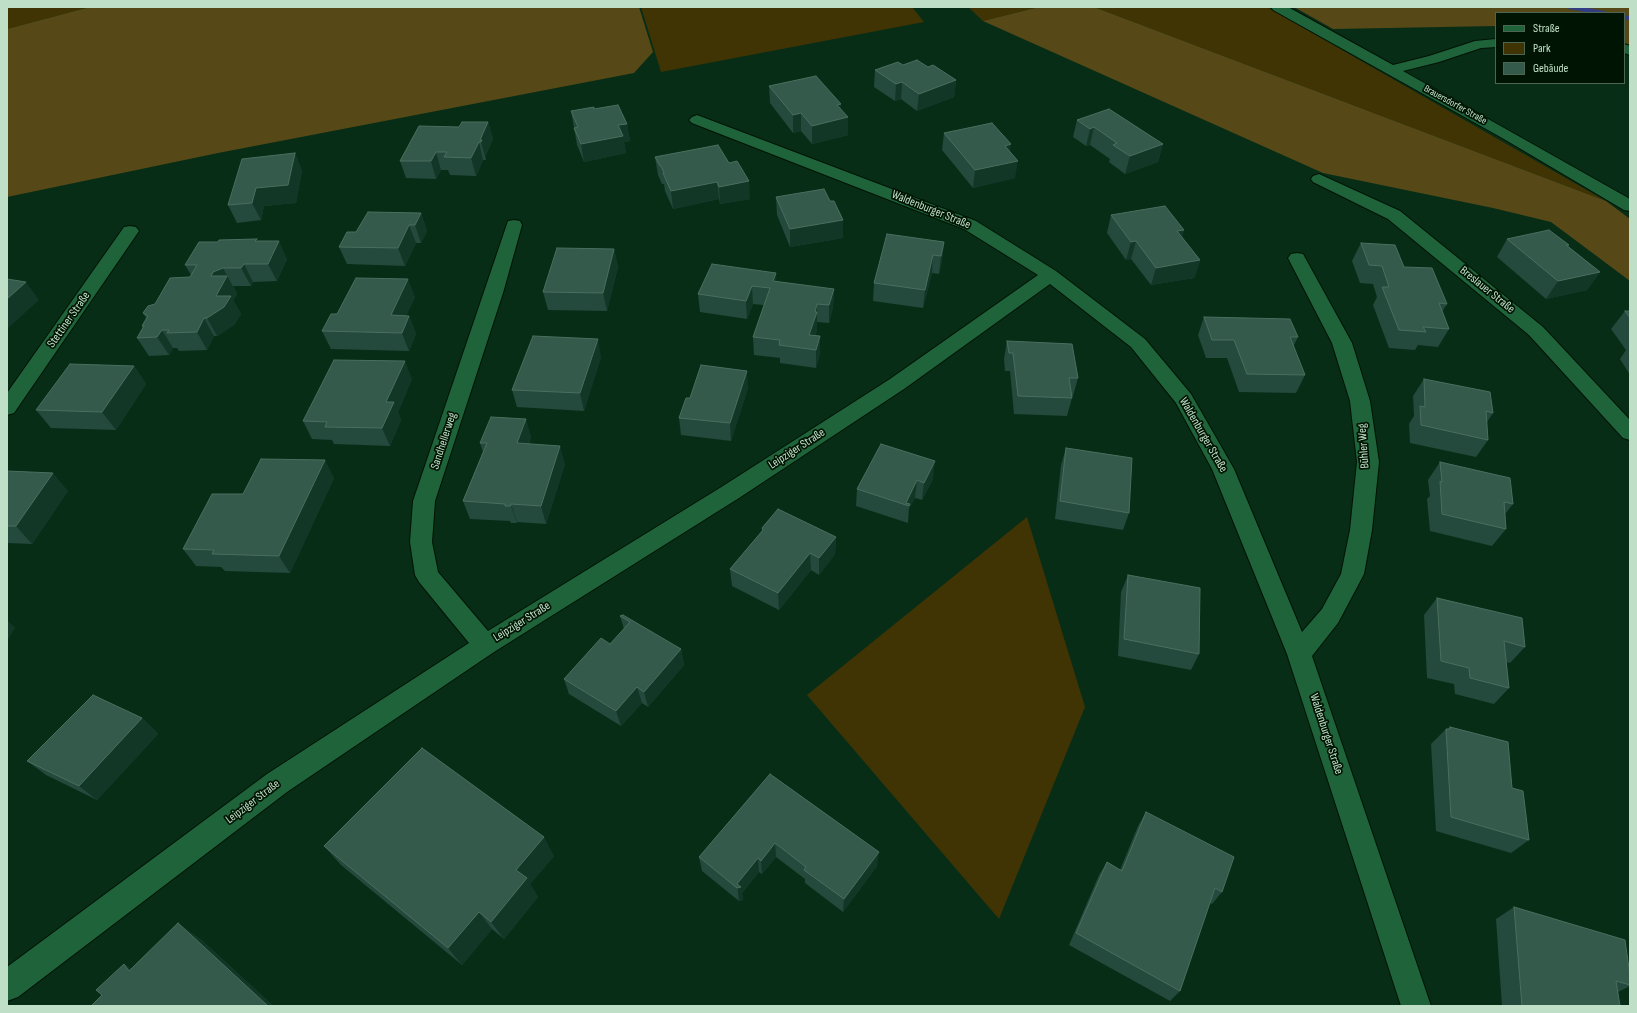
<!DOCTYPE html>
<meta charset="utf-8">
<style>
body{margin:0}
#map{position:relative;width:1637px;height:1013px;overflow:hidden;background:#082d16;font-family:"Sofia Sans Condensed",sans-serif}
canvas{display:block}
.frame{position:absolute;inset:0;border:8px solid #bfe0c7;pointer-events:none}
.legend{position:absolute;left:1495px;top:12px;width:130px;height:72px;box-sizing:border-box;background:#001404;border:1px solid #4c6652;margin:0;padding:5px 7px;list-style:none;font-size:12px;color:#bfe0c7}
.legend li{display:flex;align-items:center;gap:8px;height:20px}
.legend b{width:20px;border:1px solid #4c6652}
</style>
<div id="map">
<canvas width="1637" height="1013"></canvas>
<div class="frame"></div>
<ul class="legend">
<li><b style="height:5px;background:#1e6339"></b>Straße</li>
<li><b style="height:11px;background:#403405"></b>Park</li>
<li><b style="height:11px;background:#345a4c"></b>Gebäude</li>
</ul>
</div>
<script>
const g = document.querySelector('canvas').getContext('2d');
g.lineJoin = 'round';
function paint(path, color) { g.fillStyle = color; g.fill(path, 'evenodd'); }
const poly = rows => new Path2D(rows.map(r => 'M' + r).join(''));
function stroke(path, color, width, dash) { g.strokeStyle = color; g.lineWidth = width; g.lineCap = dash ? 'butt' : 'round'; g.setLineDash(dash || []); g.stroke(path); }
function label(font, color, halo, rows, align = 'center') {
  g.font = font + ' "Sofia Sans Condensed",sans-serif'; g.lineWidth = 3.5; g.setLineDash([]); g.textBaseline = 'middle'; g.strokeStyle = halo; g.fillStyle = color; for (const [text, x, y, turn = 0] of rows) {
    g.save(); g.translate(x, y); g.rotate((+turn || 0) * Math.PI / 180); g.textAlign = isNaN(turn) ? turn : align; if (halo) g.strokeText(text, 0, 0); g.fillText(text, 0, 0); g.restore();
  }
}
paint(poly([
 [7,7,90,7,7,29],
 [641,7,912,7,924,22,661,72],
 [968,7,1039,7,983,21],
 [1094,7,1267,7,1606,201],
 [1027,517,1085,707,999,919,807,695]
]), '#403405');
paint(poly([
 [90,7,639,7,653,52,634,73,218,153,7,197,7,29],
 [1039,7,1094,7,1606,201,1630,219,1630,281,1551,222,1493,208,1323,173,983,21],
 [1294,7,1630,7,1630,47,1624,45,1624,13,1496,13,1496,26,1333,29]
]), '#574917');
paint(poly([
 [1565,7,1583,7,1604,11,1608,13,1590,13,1569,9,1565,7],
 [1624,15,1630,16,1630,20,1624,19,1624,15]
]), '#323d83');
const minor = poly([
 [1271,7,1288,7,1393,65,1429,56,1475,41,1496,39,1496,47,1481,48,1439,62,1403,71,1630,199,1630,211,1624,210,1504,139,1273,10,1271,7],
 [1624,44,1630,46,1630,55,1624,53,1624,44],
 [697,115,976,221,1056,271,1145,339,1191,394,1234,469,1302,632,1322,609,1341,574,1350,530,1357,462,1350,401,1332,343,1288,258,1291,254,1297,253,1303,254,1352,343,1370,401,1379,462,1372,530,1364,574,1338,623,1312,656,1431,1006,1401,1006,1287,654,1212,469,1176,403,1131,347,1050,284,904,389,739,498,494,652,287,792,18,997,7,1001,7,967,267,774,469,643,419,582,415,575,410,542,413,501,508,221,514,220,520,221,522,225,503,293,435,501,432,542,438,572,488,631,723,486,890,379,1038,275,964,229,692,123,689,120,692,117,697,115],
 [1319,174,1400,211,1543,327,1630,420,1630,440,1623,438,1529,335,1388,219,1313,182,1311,179,1313,176,1319,174],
 [130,226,136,227,139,231,14,413,7,415,7,393,124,227,130,226]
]);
stroke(minor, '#011306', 2);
paint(minor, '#1e6339');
paint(poly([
 [903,65,928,67,956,80,954,97,917,111,901,99,895,101,874,87,875,70],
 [769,86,841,104,841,110,848,135,812,144,801,131,793,133,770,103],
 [594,109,627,124,630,141,624,142,626,153,584,162,577,145,571,111],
 [1077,120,1163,144,1158,162,1125,174,1109,162,1110,159,1090,145,1086,146,1073,137],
 [488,122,493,139,486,155,486,160,483,160,476,176,450,175,448,170,441,170,436,179,406,178,400,161],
 [944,133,1010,152,1015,178,973,188,942,150],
 [718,145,750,199,720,204,719,199,673,209,665,191,664,184,662,184,658,175,655,157],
 [295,153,302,171,296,203,264,206,261,220,237,223,228,205],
 [776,197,830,201,843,220,843,238,790,247,777,215],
 [421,213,427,231,421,243,416,243,405,266,347,264,339,247,356,232],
 [1111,215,1184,230,1182,237,1200,260,1194,278,1151,285,1131,259,1126,260,1107,233],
 [1507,239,1569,245,1568,246,1600,272,1587,290,1546,299,1497,257],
 [258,241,287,259,277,281,253,282,251,286,233,286,237,294,233,300,241,314,234,325,217,336,214,336,207,350,179,351,177,348,173,348,169,355,149,356,137,338,143,328,142,326,146,318,143,313,190,277,191,275,185,265],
 [944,242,942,260,939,274,932,273,923,308,873,301,874,283],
 [1361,243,1404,267,1447,304,1442,312,1449,329,1438,347,1418,345,1415,350,1389,348,1373,305,1377,297,1373,284,1360,283,1352,261],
 [614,249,618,267,607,311,548,310,543,292],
 [777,282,834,289,833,307,829,323,817,322,817,330,815,336,820,354,816,368,780,363,780,358,754,355,753,337,764,305,753,304,747,319,700,312,698,294],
 [415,297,406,316,409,316,416,334,409,351,331,349,322,331],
 [1625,311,1630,311,1630,375,1620,359,1626,350,1611,329],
 [1204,317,1298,337,1293,347,1305,375,1296,393,1239,392,1227,358,1206,358,1198,335],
 [1007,341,1078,378,1073,396,1072,396,1072,398,1067,416,1014,414,1010,371,1005,371,1004,359],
 [601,357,584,411,517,407,512,390],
 [134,366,146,384,116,430,51,428,36,410],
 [412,379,398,412,401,420,390,446,334,444,332,440,312,439,303,421],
 [1424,379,1493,413,1487,422,1488,440,1476,457,1410,443,1409,424,1414,416,1413,396],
 [748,388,731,441,681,435,679,418,690,398],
 [531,436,529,444,565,464,546,524,517,522,517,523,511,523,510,521,470,519,463,501,483,452,480,443],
 [881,444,933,479,922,500,915,498,909,509,908,523,856,506,857,489],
 [1066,448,1129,513,1123,530,1055,519,1061,465],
 [1440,462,1513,504,1505,514,1506,529,1492,546,1430,531,1427,499,1430,496,1428,480],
 [7,471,68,491,32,544,7,543],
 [334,478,290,573,225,571,221,567,196,566,183,549,243,494],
 [762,528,836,537,835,554,819,575,811,570,779,610,732,586,730,569,762,531],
 [1128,575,1199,654,1191,670,1118,656,1121,592],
 [1437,598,1525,647,1510,663,1506,662,1509,688,1494,704,1455,694,1454,684,1427,678,1424,615],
 [620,616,681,649,684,665,648,707,642,703,621,726,569,694,564,679,610,644,624,629],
 [142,718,158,734,97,800,46,775,27,761],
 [1450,727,1512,788,1529,840,1511,853,1436,831,1431,744,1446,729,1448,729],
 [770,774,877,866,843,912,805,883,805,879,776,857,762,874,759,872,742,893,743,900,739,901,702,871,699,857],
 [1146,812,1222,892,1212,904,1210,903,1180,991,1170,1001,1069,945,1099,875,1107,862,1120,870,1138,826],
 [324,846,554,856,530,884,538,897,504,939,492,929,462,965,341,865],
 [1514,907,1630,976,1630,986,1618,992,1620,1006,1502,1006,1496,919]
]), '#24493d');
paint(poly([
 [956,80,954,97,917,111,919,94],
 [902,82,901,99,895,101,896,84],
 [841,104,841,119,848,117,848,135,812,144,812,126,837,105],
 [801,113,801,131,793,133,793,115],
 [488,122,493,139,486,155,486,160,481,142,480,140],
 [627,124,630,141,624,142,626,153,584,162,581,144,618,125],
 [1094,127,1090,145,1086,146,1090,129],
 [479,142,483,160,476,176,471,158],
 [1011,144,1008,162,1005,146],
 [1163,144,1158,162,1125,174,1130,156],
 [436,152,441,170,436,179,431,161],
 [295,153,302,171,296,203,264,206,261,220,252,203,256,188],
 [1018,161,1015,178,973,188,975,170],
 [749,181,750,199,720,204,719,187],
 [717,182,719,199,673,209,671,191],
 [421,213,427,231,421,243,415,225],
 [843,220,843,238,790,247,790,229],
 [409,225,416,243,405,266,398,248],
 [1184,230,1179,248,1177,231],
 [279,241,287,259,277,281,268,264],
 [1136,241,1131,259,1126,260,1131,242],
 [944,242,942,260,939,274,941,256],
 [614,249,618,267,607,311,603,293],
 [933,255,932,273,923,308,925,290],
 [1200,260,1194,278,1151,285,1156,268],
 [244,264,253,282,251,286,241,268],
 [223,268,237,294,233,300,241,314,234,325,217,336,207,318,216,296,211,276,213,272],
 [1600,272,1587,290,1546,299,1558,281],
 [776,273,777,291,773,281],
 [408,279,415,297,398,333,391,315],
 [26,282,39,300,7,329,7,299],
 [752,286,753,304,747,319,746,301],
 [834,289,833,307,829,323,829,305],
 [817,304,817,330,811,349,809,335],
 [409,316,416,334,409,351,402,333],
 [204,318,214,336,207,350,197,332],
 [162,330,173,348,169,355,157,337],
 [820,336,820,354,816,368,816,350],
 [598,339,601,357,584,411,580,393],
 [405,361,412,379,398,412,401,420,390,446,382,428,386,402],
 [134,366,146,384,116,430,102,412],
 [747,371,748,388,731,441,730,423],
 [526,419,531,436,523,461,517,443],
 [560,446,565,464,546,524,541,506],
 [325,460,334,478,290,573,279,556],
 [935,461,933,479,922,500,924,483],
 [53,473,68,491,32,544,16,526],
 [917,480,915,498,909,509,908,523,909,506,906,503],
 [511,504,517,522,517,523,511,506],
 [836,537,835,554,819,575,819,558],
 [810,553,811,570,779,610,778,593],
 [7,620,15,628,7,641],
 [681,649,684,665,648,707,644,692],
 [637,687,642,703,621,726,616,711],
 [142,718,158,734,97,800,79,786],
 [544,837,554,856,530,884,538,897,504,939,491,922,516,870],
 [775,843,776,857,762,874,761,861],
 [879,852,877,866,843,912,844,899],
 [758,858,759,872,742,893,743,900,739,901,737,884],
 [479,912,492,929,462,965,448,948],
 [178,923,202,940,274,1006,268,1006],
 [124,964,150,980,129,971]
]), '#123727');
const building = poly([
 [917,60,928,67,933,65,956,80,919,94,902,82,896,84,875,70,898,62,903,65,917,60],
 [816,76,841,104,837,105,848,117,812,126,801,113,793,115,769,86,816,76],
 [618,105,627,124,618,125,623,136,581,144,574,128,578,127,571,111,594,107,594,109,618,105],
 [1109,109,1163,144,1130,156,1113,145,1117,143,1094,127,1090,129,1077,120,1109,109],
 [462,122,488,122,480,140,482,140,481,142,479,142,471,158,444,157,447,152,436,152,431,161,400,161,419,126,459,127,462,122],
 [992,123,1011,144,1005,146,1018,161,975,170,944,133,992,123],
 [718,145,729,163,737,161,749,181,719,187,717,182,671,191,663,173,664,173,661,166,660,166,655,157,718,145],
 [295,153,288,185,256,188,252,203,228,205,242,159,295,153],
 [824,189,830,201,834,201,843,220,790,229,776,197,824,189],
 [1165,206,1184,230,1177,231,1200,260,1156,268,1136,241,1131,242,1111,215,1165,206],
 [368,212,421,213,415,225,409,225,398,248,339,247,347,232,356,232,368,212],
 [1549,230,1569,245,1566,245,1600,272,1558,281,1507,239,1549,230],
 [887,234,944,242,941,256,933,255,925,290,874,283,887,234],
 [257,239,255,241,279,241,268,264,244,264,241,268,223,268,213,272,211,276,227,276,216,296,231,296,224,307,207,318,204,318,197,332,167,333,169,330,162,330,157,337,137,338,144,326,142,326,148,316,143,313,148,306,155,304,170,278,190,277,197,265,185,265,199,242,218,242,219,240,257,239],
 [1361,243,1395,245,1404,267,1432,268,1447,304,1439,303,1449,329,1423,327,1426,332,1399,330,1382,287,1389,287,1382,266,1369,265,1361,243],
 [557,248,614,249,603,293,543,292,557,248],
 [712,264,776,273,773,281,834,289,829,305,817,304,815,312,817,312,809,335,820,336,816,350,779,345,780,340,753,337,770,288,752,286,746,301,698,294,712,264],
 [356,278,408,279,391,315,409,316,402,333,322,331,331,314,337,314,356,278],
 [7,279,26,282,7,299,7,279],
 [1625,311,1630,311,1630,318,1625,311],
 [1204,317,1290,319,1298,337,1290,337,1305,375,1247,374,1234,340,1212,340,1204,317],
 [533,336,598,339,580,393,512,390,533,336],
 [1007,341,1072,344,1078,378,1069,378,1072,398,1018,396,1013,353,1009,353,1007,341],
 [334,360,405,361,386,402,394,402,382,428,325,427,327,422,303,421,334,360],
 [70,364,134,366,102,412,36,410,70,364],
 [701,365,747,371,730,423,679,418,686,398,690,398,701,365],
 [1424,379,1490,392,1493,413,1486,411,1488,440,1421,425,1420,406,1425,407,1424,379],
 [491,417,526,419,517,443,560,446,541,506,511,504,511,506,505,506,505,504,463,501,487,443,480,443,491,417],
 [881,444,935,461,924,483,917,480,906,503,910,504,909,506,857,489,881,444],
 [1066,448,1132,458,1129,513,1060,501,1066,448],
 [261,459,325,460,279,556,212,554,214,550,183,549,212,494,243,494,261,459],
 [1440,462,1510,478,1513,504,1504,502,1506,529,1442,514,1440,481,1442,482,1440,462],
 [7,471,53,473,16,526,7,526,7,471],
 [778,509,836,537,819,558,810,553,778,593,730,569,763,530,762,528,778,509],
 [1128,575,1200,588,1199,654,1124,639,1128,575],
 [1437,598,1522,618,1525,647,1504,641,1509,688,1470,678,1469,668,1441,661,1437,598],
 [623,615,681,649,644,692,637,687,616,711,564,679,601,638,610,644,630,622,620,616,623,615],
 [93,695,142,718,79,786,27,761,93,695],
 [1450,727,1508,742,1512,788,1523,791,1529,840,1451,817,1446,729,1450,729,1450,727],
 [422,748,544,837,516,870,527,878,491,922,479,912,448,948,324,846,422,748],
 [770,774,879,852,844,899,804,870,806,867,775,843,761,861,758,858,737,884,741,887,737,888,699,857,770,774],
 [1146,812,1234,857,1222,892,1215,888,1180,991,1076,933,1107,862,1122,871,1146,812],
 [1514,907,1625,940,1630,976,1630,985,1616,981,1620,1006,1522,1006,1514,907],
 [178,923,268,1006,91,1006,102,995,96,990,124,964,129,971,178,923]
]);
paint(building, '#345a4c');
stroke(building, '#4a6f5f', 1);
label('10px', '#bfe0c7', '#001404', [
 ["Brauersdorfer Straße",1455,105,29]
]);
label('12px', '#bfe0c7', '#001404', [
 ["Waldenburger Straße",931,210,22],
 ["Breslauer Straße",1487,290,39],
 ["Stettiner Straße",69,320,-55],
 ["Waldenburger Straße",1203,435,60],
 ["Sandhellerweg",444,441,-72],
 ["Bühler Weg",1364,446,-94],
 ["Leipziger Straße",797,449,-33],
 ["Leipziger Straße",522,622,-32],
 ["Waldenburger Straße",1326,734,72],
 ["Leipziger Straße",253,802,-37]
]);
</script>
